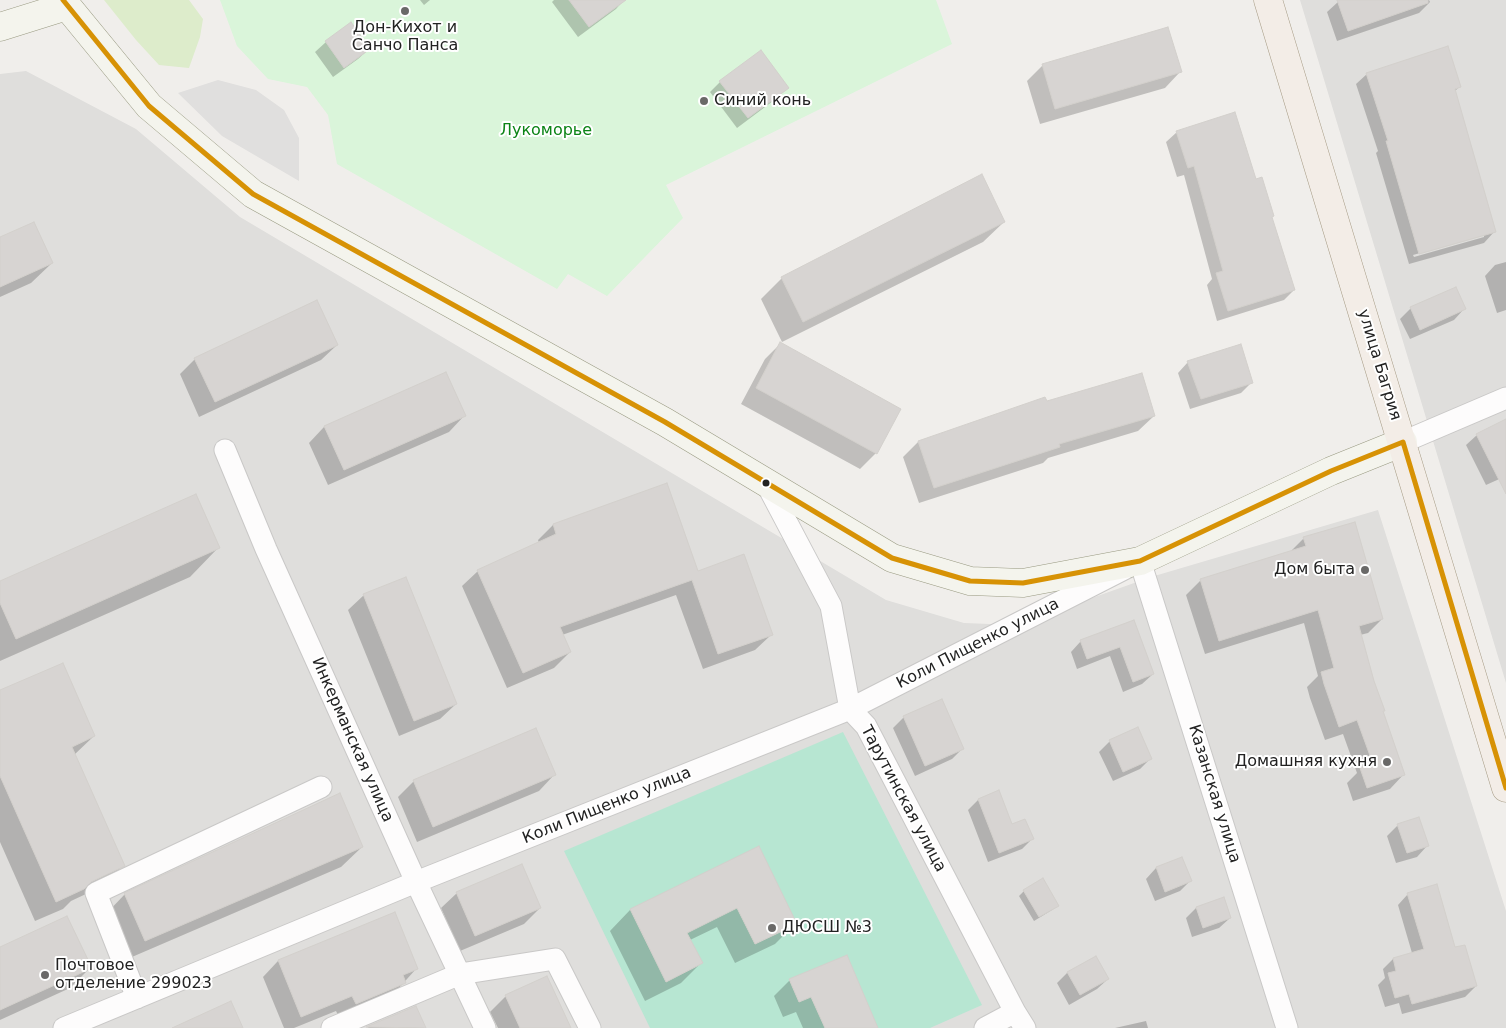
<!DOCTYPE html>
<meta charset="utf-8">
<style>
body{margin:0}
canvas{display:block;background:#f0eeeb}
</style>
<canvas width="1506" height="1028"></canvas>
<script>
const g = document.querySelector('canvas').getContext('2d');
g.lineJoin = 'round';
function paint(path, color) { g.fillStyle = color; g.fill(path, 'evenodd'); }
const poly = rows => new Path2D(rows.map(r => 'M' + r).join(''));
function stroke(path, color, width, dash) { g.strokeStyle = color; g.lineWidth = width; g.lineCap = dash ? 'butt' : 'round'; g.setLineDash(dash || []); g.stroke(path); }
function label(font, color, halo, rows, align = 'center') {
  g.font = font + ' "DejaVu Sans",sans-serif'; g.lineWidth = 4; g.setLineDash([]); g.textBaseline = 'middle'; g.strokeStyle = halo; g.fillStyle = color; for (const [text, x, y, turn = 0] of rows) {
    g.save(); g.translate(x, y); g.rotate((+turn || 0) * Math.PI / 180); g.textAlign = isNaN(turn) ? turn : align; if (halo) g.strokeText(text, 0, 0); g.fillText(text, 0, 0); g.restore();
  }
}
paint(poly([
 [1300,0,1506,0,1506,683],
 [26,71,136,129,240,217,886,600,964,623,1016,625,1151,577,1378,510,1506,911,1506,1028,0,1028,0,74]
]), '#dfdedc');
paint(poly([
 [104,0,189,0,203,19,200,37,189,68,159,65,136,40]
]), '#ddeccb');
paint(poly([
 [220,0,936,0,952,44,666,185,683,218,607,296,568,274,557,289,337,164,328,115,307,87,268,79,237,46]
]), '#daf5da');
paint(poly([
 [843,732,982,1005,930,1028,650,1028,564,851]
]), '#b7e6d2');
paint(poly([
 [218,80,256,90,284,110,299,138,299,181,222,136,178,93]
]), '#e0dfde');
paint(poly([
 [420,0,430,0,424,5],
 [554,0,624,0,616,9,578,37,552,2],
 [1344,0,1429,0,1430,2,1419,13,1337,41,1327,12,1338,2],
 [350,24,369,49,358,59,333,77,315,52,326,42],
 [1043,65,1180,72,1165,88,1040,124,1027,81],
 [1367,74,1459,87,1454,92,1494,232,1484,243,1409,264,1376,153,1378,151,1356,84],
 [1484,235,1484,237,1414,257,1413,255],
 [720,82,787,88,777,98,737,128,710,92],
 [1177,132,1271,218,1294,290,1284,300,1217,321,1207,285,1212,279,1184,175,1177,177,1166,142],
 [1004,222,983,242,782,342,761,299,782,278],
 [0,239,52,263,31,283,0,297],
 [1506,262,1506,310,1497,313,1485,276,1495,265],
 [1411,308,1464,309,1454,320,1410,339,1400,319],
 [780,344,900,409,876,453,860,469,741,404,765,359],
 [337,345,321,360,199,417,180,374,195,359],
 [1188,362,1251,383,1241,393,1190,409,1178,373],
 [446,374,464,416,449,432,328,485,309,443,324,427],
 [1046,403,1154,416,1138,431,1048,458,1043,463,919,503,903,457,918,442],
 [1506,421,1506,476,1486,485,1466,445,1477,435],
 [553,525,697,572,771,635,755,650,703,669,676,595,562,635,570,652,554,668,507,688,462,586,478,571,539,543,538,540],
 [1304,538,1382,619,1368,633,1360,635,1382,712,1404,774,1390,789,1353,801,1347,783,1357,773,1343,734,1325,740,1310,698,1307,687,1318,676,1304,623,1205,654,1186,595,1200,581,1289,553],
 [218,548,190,577,0,661,0,582],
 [364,595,456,704,440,719,399,736,348,610],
 [1134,622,1153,674,1142,684,1123,692,1110,656,1077,669,1071,652,1081,641],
 [0,692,94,736,74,755,123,865,103,886,71,901,63,909,35,921,0,842],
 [904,717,962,749,952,759,915,776,893,728],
 [1110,741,1150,759,1140,769,1113,781,1099,752],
 [554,775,539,791,417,842,398,797,414,781],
 [978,800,1011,826,1032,839,1022,849,988,862,968,810],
 [1398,825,1427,846,1417,857,1396,863,1387,836],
 [362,847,341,867,125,960,105,915,125,894],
 [758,848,796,923,775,944,735,963,717,927,690,940,701,963,681,983,645,1001,610,931,630,910],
 [1182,859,1190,881,1180,891,1155,901,1146,879,1156,868],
 [1024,891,1057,906,1052,910,1034,921,1019,896],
 [457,893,540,908,524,924,460,951,441,908],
 [1408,894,1454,949,1476,986,1465,997,1402,1014,1399,1003,1385,1007,1378,985,1385,978,1383,969,1393,959,1412,953,1398,905],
 [1196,908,1230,918,1219,928,1192,937,1186,918],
 [0,949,90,968,70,988,0,1020],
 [1095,957,1108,979,1097,989,1069,1005,1057,983,1067,973],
 [278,961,416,969,389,999,340,1019,336,1011,294,1028,284,1028,263,977],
 [790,980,877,1028,803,1028,796,1012,783,1017,774,996],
 [506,996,570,1028,498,1028,490,1012],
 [416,1008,425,1028,367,1028],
 [1146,1021,1148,1028,1115,1028]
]), '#0003');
const building = poly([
 [569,0,626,0,589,27,569,0],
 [1337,0,1428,0,1428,3,1348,31,1337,0],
 [351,22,370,49,344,68,325,41,351,22],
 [1168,27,1182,72,1055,109,1042,64,1168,27],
 [1448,46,1461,87,1455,89,1496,232,1419,254,1386,141,1388,141,1366,73,1448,46],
 [761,50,789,88,748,118,719,81,761,50],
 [1235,112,1256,179,1262,177,1274,216,1272,217,1295,290,1228,311,1216,273,1223,271,1194,166,1188,168,1176,131,1235,112],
 [982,174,1005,222,803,322,781,277,982,174],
 [34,222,53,263,0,287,0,237,34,222],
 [1456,287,1466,309,1420,330,1410,307,1456,287],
 [317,300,338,345,215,402,194,358,317,300],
 [780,342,901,409,877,454,756,388,780,342],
 [1241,344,1253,383,1201,399,1187,361,1241,344],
 [446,372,466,416,344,470,324,426,446,372],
 [1142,373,1155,416,1059,444,1060,447,934,488,918,441,1045,397,1047,401,1142,373],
 [1506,419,1506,494,1476,434,1506,419],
 [667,483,698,571,744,554,773,635,718,654,692,580,560,627,571,652,523,673,477,570,556,534,553,524,667,483],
 [196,494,220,548,16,639,0,603,0,581,196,494],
 [1355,522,1383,619,1359,626,1374,681,1385,711,1383,711,1405,775,1367,788,1360,768,1373,764,1357,720,1339,727,1324,684,1321,672,1334,668,1318,610,1219,641,1200,579,1306,546,1303,537,1355,522],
 [406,577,457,704,414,721,363,594,406,577],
 [1134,620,1154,674,1133,682,1120,647,1087,659,1080,640,1134,620],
 [63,663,95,736,72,747,125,866,91,882,84,889,56,902,0,776,0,690,63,663],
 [942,699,964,749,925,766,903,716,942,699],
 [1138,727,1152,759,1123,772,1109,740,1138,727],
 [536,728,556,775,433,827,413,780,536,728],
 [999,790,1012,824,1025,819,1034,839,999,853,978,799,999,790],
 [340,793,363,847,145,941,124,893,340,793],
 [1419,817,1429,846,1407,853,1397,824,1419,817],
 [759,846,797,924,755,944,737,908,687,933,703,963,666,982,630,909,759,846],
 [1182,857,1192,881,1165,892,1156,867,1182,857],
 [522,864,541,908,475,936,456,892,522,864],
 [1043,878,1059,906,1039,917,1023,890,1043,878],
 [1437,884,1455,947,1465,945,1477,986,1412,1004,1409,994,1395,998,1388,973,1396,971,1393,958,1424,949,1407,893,1437,884],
 [1224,897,1231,918,1203,928,1196,907,1224,897],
 [395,912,418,969,403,975,406,983,356,1004,352,996,301,1017,278,960,395,912],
 [67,916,92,968,0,1010,0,947,67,916],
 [847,955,878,1028,825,1028,811,997,799,1002,789,979,847,955],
 [1096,956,1109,979,1080,995,1067,972,1096,956],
 [547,976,571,1028,520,1028,505,995,547,976],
 [231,1001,243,1028,172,1028,231,1001],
 [416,1006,426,1028,366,1027,416,1006]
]);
paint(building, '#d7d4d2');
stroke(building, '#d3d0cc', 1);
const minor = poly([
 [1403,442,1506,398],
 [225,450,266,549,416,882,485,1028],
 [765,481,831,606,850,709,866,726,1015,1012,1025,1028],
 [137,998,96,893,321,787],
 [64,1028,416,882,850,709,1140,561,1287,1028],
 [332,1028,460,974,555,959,590,1028],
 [985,1028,1015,1012]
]);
const secondary = poly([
 [0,27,67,6,149,106,253,194,665,422,892,558,970,581,1023,583,1140,561,1331,471,1403,442]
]);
const primary = poly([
 [1268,0,1506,788]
]);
stroke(minor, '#c9c8c7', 23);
stroke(secondary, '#999a82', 29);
stroke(primary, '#a79c86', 29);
stroke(minor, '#fdfcfc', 21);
stroke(secondary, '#f4f4ed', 28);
stroke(primary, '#f3ede7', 28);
stroke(poly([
 [63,0,149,106,253,194,665,422,892,558,970,581,1023,583,1140,561,1331,471,1403,442,1506,788]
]), '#d79205', 5);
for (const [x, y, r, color] of [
 [405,11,5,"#6a6968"],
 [704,101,5,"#6a6968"],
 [766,483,4.5,"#222"],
 [1365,570,5,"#6a6968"],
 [1387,762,5,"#6a6968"],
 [772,928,5,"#6a6968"],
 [45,975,5,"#6a6968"]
]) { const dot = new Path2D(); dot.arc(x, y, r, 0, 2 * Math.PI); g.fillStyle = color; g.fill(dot); stroke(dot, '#fff', 2); }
label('16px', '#222', '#fff', [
 ["Дон-Кихот и",405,28,"center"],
 ["Санчо Панса",405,46,"center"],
 ["Синий конь",714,101],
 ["Дом быта",1355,570,"right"],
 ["Домашняя кухня",1377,762,"right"],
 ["ДЮСШ №3",782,928],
 ["Почтовое",55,966],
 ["отделение 299023",55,984]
], 'left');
label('16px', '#0c8416', '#fff', [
 ["Лукоморье",546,131]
]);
label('16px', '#222', '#fff', [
 ["улица Багрия",1379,365,73],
 ["Коли Пищенко улица",978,644,-27],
 ["Инкерманская улица",352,740,66],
 ["Казанская улица",1214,794,73],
 ["Тарутинская улица",903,799,62],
 ["Коли Пищенко улица",607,806,-22]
]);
</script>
